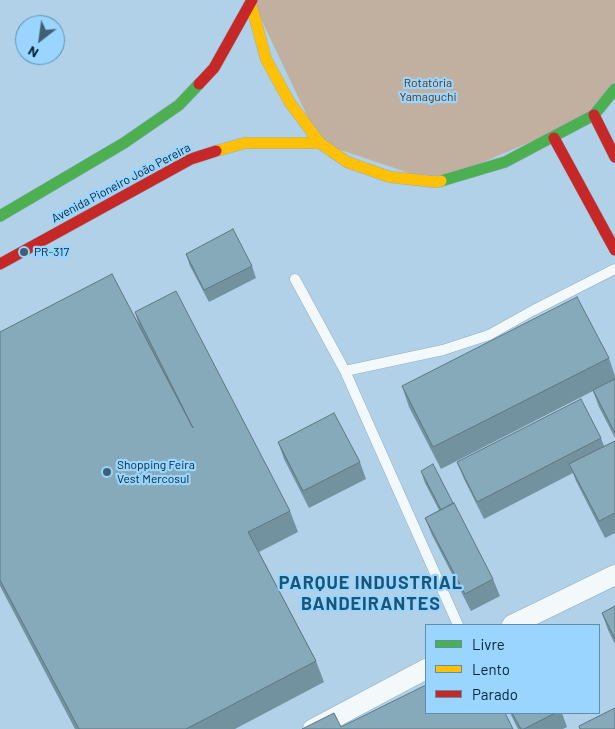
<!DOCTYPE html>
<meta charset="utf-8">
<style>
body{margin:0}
#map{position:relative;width:615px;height:729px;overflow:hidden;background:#b0d1e7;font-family:Barlow,sans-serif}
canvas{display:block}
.legend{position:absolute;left:425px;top:624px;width:175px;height:90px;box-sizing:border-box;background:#99d5fe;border:1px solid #5d8faf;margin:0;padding:6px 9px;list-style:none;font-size:15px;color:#032538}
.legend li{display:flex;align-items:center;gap:10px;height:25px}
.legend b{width:25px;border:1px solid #5d8faf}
.north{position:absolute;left:15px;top:15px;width:50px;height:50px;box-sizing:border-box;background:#99d5fe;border:1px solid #5d8faf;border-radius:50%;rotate:210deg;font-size:14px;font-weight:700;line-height:20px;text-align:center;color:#032538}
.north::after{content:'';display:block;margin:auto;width:18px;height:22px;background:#406175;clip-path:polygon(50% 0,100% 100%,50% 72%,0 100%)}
</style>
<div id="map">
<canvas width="615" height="729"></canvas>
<ul class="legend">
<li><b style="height:6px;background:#4caf50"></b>Livre</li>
<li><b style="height:6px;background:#ffc107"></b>Lento</li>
<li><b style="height:6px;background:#c62828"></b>Parado</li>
</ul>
<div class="north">N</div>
</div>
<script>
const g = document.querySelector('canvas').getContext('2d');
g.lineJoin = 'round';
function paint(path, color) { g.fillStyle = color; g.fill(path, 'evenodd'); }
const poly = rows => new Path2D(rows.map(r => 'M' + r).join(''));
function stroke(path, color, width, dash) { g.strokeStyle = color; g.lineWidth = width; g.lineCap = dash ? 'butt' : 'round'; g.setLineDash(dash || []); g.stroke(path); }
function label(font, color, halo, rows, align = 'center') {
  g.font = font + ' Barlow,sans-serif'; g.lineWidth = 4.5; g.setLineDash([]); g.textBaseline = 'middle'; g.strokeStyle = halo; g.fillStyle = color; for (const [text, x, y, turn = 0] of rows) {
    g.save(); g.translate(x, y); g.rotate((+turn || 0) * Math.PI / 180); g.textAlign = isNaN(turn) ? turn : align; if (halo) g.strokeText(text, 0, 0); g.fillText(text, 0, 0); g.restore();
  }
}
paint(poly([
 [252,0,615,0,615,89,594,115,436,182,320,143]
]), '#c1af9f');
const lane = poly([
 [295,279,345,371,458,625],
 [345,371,443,350,489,335,532,311,615,269]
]);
const street = poly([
 [512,625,615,575],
 [313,729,426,669]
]);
const fast = poly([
 [441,181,505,162,594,115,615,89],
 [0,216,124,143,179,105,199,84]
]);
const slow = poly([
 [251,4,266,59,290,103,320,143,347,162,390,177,436,182,441,181],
 [216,151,245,143,320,143]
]);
const jam = poly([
 [199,84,214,68,252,0],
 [594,115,615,157],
 [554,138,615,250],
 [0,264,191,159,216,151]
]);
stroke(lane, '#91afc2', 11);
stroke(street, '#91afc2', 21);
stroke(fast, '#91afc2', 12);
stroke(slow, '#91afc2', 12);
stroke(jam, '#91afc2', 12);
stroke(lane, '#f3f8fb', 10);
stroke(street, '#f3f8fb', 20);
stroke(fast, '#4caf50', 11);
stroke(slow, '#ffc107', 11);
stroke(jam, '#c62828', 11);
paint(poly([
 [186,254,252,266,256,278,209,302,190,266],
 [135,312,290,511,298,532,259,552,316,661,324,682,235,729,75,729,0,586,0,332,139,325],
 [609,358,615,376,615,438,599,407,593,391,441,469,409,407,402,386],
 [601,438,604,446,615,441,615,533,605,538,576,481,573,473,484,519,464,479,457,462],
 [278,442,360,462,366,479,309,508,284,459],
 [421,471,493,579,500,596,471,611,432,535,425,518,439,510,425,483],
 [615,606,615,644,608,630,602,613],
 [510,713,562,713,567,727,563,729,518,729]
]), '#73929f');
const building = poly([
 [233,229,252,266,204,290,186,254,233,229],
 [112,274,193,428,135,312,176,291,290,511,248,532,316,661,186,729,79,729,0,580,0,332,112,274],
 [577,297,609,358,433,447,402,386,577,297],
 [615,379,615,433,593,390,615,379],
 [581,399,601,438,477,502,457,462,581,399],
 [334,413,360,462,303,491,278,442,334,413],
 [615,441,615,513,599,521,569,464,615,441],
 [433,464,453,503,441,510,421,471,433,464],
 [454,503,493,579,465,594,425,518,454,503],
 [615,606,615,639,602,613,615,606],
 [426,685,426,713,505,713,513,729,302,729,334,713,341,727,426,685],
 [615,708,615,729,580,729,579,726,615,708],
 [512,713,555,713,524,729,521,729,512,713]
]);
paint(building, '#86aab9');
stroke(building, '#5e7782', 1);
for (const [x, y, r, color] of [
 [24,252,5,"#406175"],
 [107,472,5,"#406175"]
]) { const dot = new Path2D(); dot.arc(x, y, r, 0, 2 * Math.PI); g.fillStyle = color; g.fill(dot); stroke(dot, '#99d5fe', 2); }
label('12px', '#5b3411', '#99d5fe', [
 ["Rotatória",428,83],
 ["Yamaguchi",428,97]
]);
label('12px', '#032538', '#99d5fe', [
 ["Avenida Pioneiro João Pereira",121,183,-28]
]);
label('12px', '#032538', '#99d5fe', [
 ["PR-317",34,252],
 ["Shopping Feira",117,465],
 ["Vest Mercosul",117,479]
], 'left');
g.letterSpacing = '1px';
label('bold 18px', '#19567a', '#99d5fe', [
 ["PARQUE INDUSTRIAL",371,583],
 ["BANDEIRANTES",371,604]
]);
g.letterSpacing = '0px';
</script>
